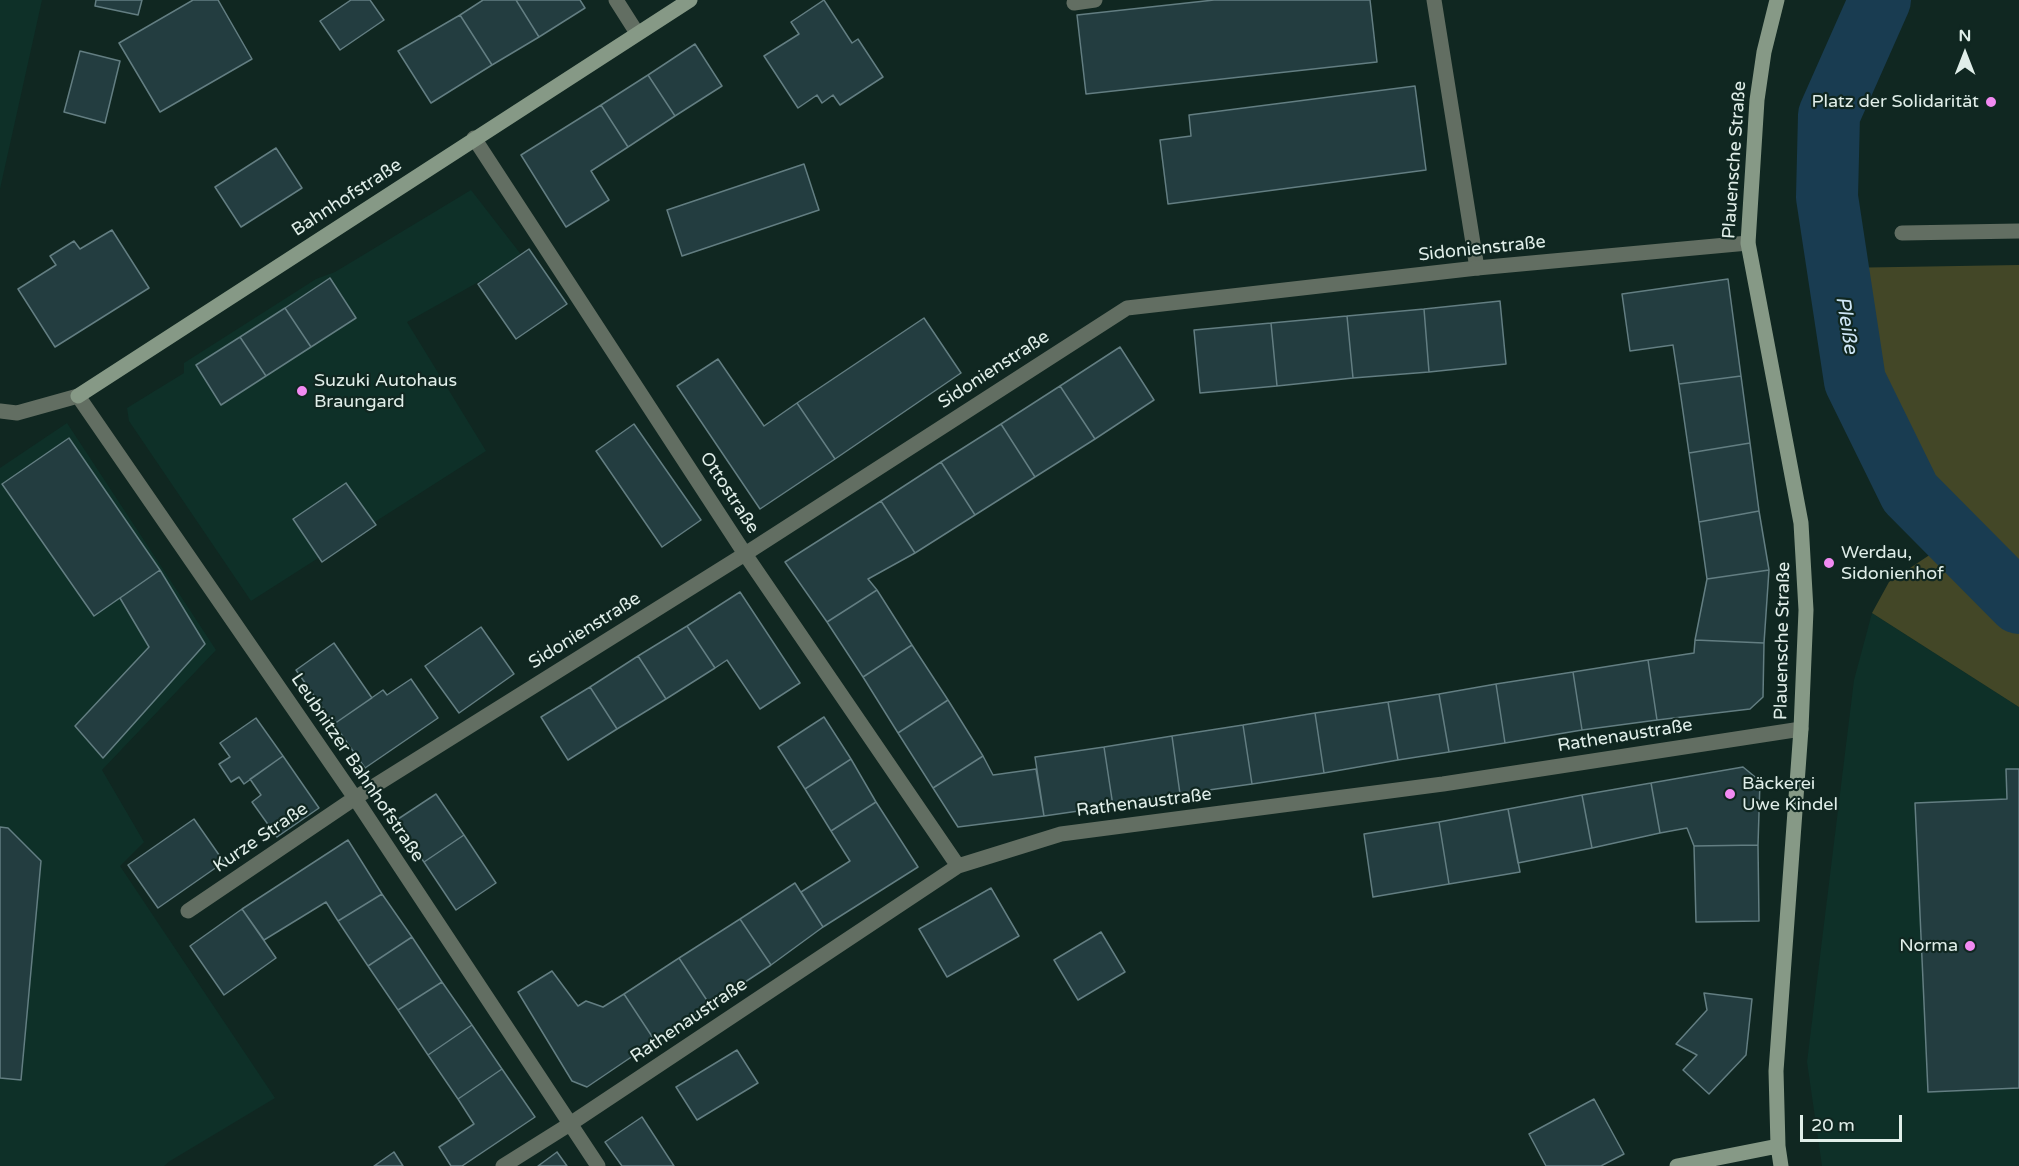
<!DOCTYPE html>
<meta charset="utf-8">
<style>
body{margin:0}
#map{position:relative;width:2019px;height:1166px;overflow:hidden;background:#102721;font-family:"Varela Round",sans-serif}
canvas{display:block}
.north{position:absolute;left:1935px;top:24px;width:60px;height:60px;-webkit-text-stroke:4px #102721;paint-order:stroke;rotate:0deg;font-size:16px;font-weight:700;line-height:24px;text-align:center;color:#e0eee9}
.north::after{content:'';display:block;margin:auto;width:21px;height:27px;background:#e0eee9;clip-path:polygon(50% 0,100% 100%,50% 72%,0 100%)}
.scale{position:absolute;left:1800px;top:1115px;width:102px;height:27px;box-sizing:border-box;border:3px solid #e0eee9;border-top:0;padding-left:8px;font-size:18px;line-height:21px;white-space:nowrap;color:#e0eee9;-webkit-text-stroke:4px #102721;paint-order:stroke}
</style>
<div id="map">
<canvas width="2019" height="1166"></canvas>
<div class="north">N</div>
<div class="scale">20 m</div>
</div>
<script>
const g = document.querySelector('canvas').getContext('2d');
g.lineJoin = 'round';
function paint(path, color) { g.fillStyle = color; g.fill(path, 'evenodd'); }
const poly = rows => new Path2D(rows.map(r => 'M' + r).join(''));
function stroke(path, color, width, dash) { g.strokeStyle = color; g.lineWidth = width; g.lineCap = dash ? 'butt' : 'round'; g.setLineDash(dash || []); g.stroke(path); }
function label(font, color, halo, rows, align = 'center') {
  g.font = font + ' "Varela Round",sans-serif'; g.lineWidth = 4.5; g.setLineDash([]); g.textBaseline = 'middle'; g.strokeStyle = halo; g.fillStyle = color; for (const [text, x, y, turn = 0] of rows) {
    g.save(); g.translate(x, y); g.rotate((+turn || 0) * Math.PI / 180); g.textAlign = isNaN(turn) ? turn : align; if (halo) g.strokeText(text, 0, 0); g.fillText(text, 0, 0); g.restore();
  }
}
paint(poly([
 [0,0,42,0,0,189],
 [471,190,523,257,407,322,486,451,251,601,129,421,127,408,184,373,184,363,316,279,335,272],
 [67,423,216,650,102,770,144,842,120,866,275,1098,170,1161,164,1166,0,1166,0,468],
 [1872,613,2019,707,2019,1166,1822,1166,1807,1062,1854,680]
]), '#0e3028');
paint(poly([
 [2019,265,2019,707,1872,613,1889,582,1955,538,1910,493,1855,381,1837,268]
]), '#434727');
stroke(poly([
 [1880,0,1829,115,1827,197,1855,381,1910,493,2019,603]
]), '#193c51', 62);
const building = poly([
 [96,0,142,0,138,15,95,6,96,0],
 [193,0,218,0,252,59,160,112,119,43,193,0],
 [351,0,370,0,384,20,340,50,320,21,351,0],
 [483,0,516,0,539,37,492,65,460,15,483,0],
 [516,0,580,0,585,8,539,37,516,0],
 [824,0,852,43,858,39,883,77,840,105,833,95,822,103,817,95,798,108,764,56,799,34,791,22,824,0],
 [1214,0,1370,0,1377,62,1086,94,1077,15,1214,0],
 [460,15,492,65,431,103,398,51,460,15],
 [695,44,722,86,675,116,648,75,695,44],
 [80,51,120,61,105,123,64,112,80,51],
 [648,75,675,116,628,147,601,105,648,75],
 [1415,86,1426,170,1168,204,1160,140,1191,136,1189,115,1415,86],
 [601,105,628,147,591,171,609,200,566,227,521,155,601,105],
 [276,148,302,188,241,227,215,187,276,148],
 [804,164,819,210,682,256,667,210,804,164],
 [112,230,149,288,55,347,18,289,56,265,50,256,74,241,80,249,112,230],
 [529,249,567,304,516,339,478,284,529,249],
 [330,278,356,318,311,347,285,308,330,278],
 [1728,279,1741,376,1679,384,1673,345,1630,351,1622,294,1728,279],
 [1500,301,1506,364,1429,372,1424,309,1500,301],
 [285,308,311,347,266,376,240,337,285,308],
 [1424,309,1429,372,1353,378,1347,316,1424,309],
 [1347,316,1353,378,1277,386,1271,323,1347,316],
 [924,318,961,373,835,459,797,403,924,318],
 [1271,323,1277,386,1200,393,1194,330,1271,323],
 [240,337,266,376,221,405,196,365,240,337],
 [1120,347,1154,400,1095,439,1060,386,1120,347],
 [718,359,764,426,797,403,835,459,760,509,677,386,718,359],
 [1741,376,1750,443,1689,453,1679,384,1741,376],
 [1060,386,1095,439,1035,477,1001,424,1060,386],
 [634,424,701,520,662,547,596,451,634,424],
 [1001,424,1035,477,975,515,941,462,1001,424],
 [69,438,160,570,94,616,2,484,69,438],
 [1750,443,1759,511,1699,522,1689,453,1750,443],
 [941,462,975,515,915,553,881,501,941,462],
 [346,483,376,525,322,562,293,519,346,483],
 [881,501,915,553,868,579,877,590,827,622,785,562,881,501],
 [1759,511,1769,570,1707,579,1699,522,1759,511],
 [160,570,205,644,103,758,75,726,149,647,120,598,160,570],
 [1769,570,1764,643,1695,640,1707,579,1769,570],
 [877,590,912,645,863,677,827,622,877,590],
 [740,592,800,683,760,709,727,660,715,668,687,626,740,592],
 [687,626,715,668,666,699,638,656,687,626],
 [481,627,514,674,459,713,425,666,481,627],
 [1695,640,1764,643,1763,697,1750,709,1657,720,1648,660,1694,653,1695,640],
 [334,643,372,698,334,724,296,670,334,643],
 [912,645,948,700,898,733,863,677,912,645],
 [638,656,666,699,617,729,590,687,638,656],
 [1648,660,1657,720,1582,730,1573,672,1648,660],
 [1573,672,1582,730,1505,743,1496,684,1573,672],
 [411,679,438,718,365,768,334,724,383,690,387,695,411,679],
 [1496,684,1505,743,1449,752,1439,694,1496,684],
 [590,687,617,729,568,760,541,717,590,687],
 [1439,694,1449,752,1398,760,1388,702,1439,694],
 [948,700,983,756,933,788,898,733,948,700],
 [1388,702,1398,760,1324,773,1315,713,1388,702],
 [1315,713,1324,773,1252,784,1243,725,1315,713],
 [824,717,851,759,805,789,778,747,824,717],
 [256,718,283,756,244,784,239,777,231,782,219,764,230,757,220,743,256,718],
 [1243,725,1252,784,1180,794,1172,736,1243,725],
 [1172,736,1180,794,1113,806,1104,747,1172,736],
 [1104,747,1113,806,1044,816,1035,757,1104,747],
 [283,756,319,808,277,837,252,802,261,795,250,779,283,756],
 [983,756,993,775,1036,769,1044,816,958,827,933,788,983,756],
 [851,759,876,802,831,831,805,789,851,759],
 [1743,767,1760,781,1758,845,1694,846,1687,828,1660,833,1651,783,1743,767],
 [2006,769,2019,769,2019,1088,1928,1092,1915,803,2007,799,2006,769],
 [1651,783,1660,833,1592,848,1582,795,1651,783],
 [436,794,464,835,424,862,395,821,436,794],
 [1582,795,1592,848,1518,863,1508,809,1582,795],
 [876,802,918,867,823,927,801,892,850,861,831,831,876,802],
 [1508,809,1520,872,1449,884,1439,822,1508,809],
 [194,819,224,862,158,908,128,865,194,819],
 [1439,822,1449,884,1373,897,1364,834,1439,822],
 [0,827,8,828,41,861,21,1080,0,1078,0,827],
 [464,835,496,883,456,910,424,862,464,835],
 [348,840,382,894,338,921,326,902,264,940,242,909,348,840],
 [1758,845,1759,921,1696,922,1694,846,1758,845],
 [795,883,823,927,771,965,740,919,795,883],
 [991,888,1019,936,947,977,919,929,991,888],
 [382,894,412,937,368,966,338,921,382,894],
 [242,909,276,958,224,995,190,946,242,909],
 [740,919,771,965,710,1005,679,958,740,919],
 [1101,932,1125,972,1078,1000,1054,960,1101,932],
 [412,937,442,982,398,1010,368,966,412,937],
 [679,958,710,1005,655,1041,624,994,679,958],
 [552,971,578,1006,586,1001,603,1007,624,994,655,1041,587,1087,572,1081,518,992,552,971],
 [442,982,472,1025,428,1055,398,1010,442,982],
 [1704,993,1752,999,1746,1055,1709,1094,1683,1070,1697,1055,1676,1044,1707,1010,1704,993],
 [472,1025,502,1069,458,1099,428,1055,472,1025],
 [737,1050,758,1083,697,1120,676,1087,737,1050],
 [502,1069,535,1117,462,1166,451,1166,439,1147,474,1124,458,1099,502,1069],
 [1594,1099,1624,1154,1601,1166,1546,1166,1529,1134,1594,1099],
 [642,1117,674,1166,622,1166,605,1142,642,1117],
 [394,1152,403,1166,374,1166,394,1152],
 [557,1152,567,1166,538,1166,557,1152]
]);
paint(building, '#233d40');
stroke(building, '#637e82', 1.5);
stroke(poly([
 [1434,0,1477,268],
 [1074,3,1095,0]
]), '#626e62', 15);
stroke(poly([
 [616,0,637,33],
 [474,138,745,554,958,866],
 [1902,233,2019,231],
 [0,411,17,413,78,396,355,798,598,1166],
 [188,911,355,798,745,554,1127,308,1477,268,1748,243],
 [503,1166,570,1124,958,866,1061,834,1443,784,1801,729]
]), '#626e62', 15);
stroke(poly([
 [1777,0,1764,52,1757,100,1748,243,1801,523,1806,610,1801,729,1776,1071,1778,1146,1781,1166],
 [78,396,690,0],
 [1677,1166,1778,1146]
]), '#869986', 15);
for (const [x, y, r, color] of [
 [1991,102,6,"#f28af2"],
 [302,391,6,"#f28af2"],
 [1829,563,6,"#f28af2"],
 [1730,794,6,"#f28af2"],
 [1970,946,6,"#f28af2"]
]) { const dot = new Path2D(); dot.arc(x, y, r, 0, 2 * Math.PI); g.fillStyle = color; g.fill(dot); stroke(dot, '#102721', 2); }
label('18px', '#e0eee9', '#102721', [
 ["Platz der Solidarität",1979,102,"right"],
 ["Suzuki Autohaus",314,381],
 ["Braungard",314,402],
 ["Werdau,",1841,553],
 ["Sidonienhof",1841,574],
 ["Bäckerei",1742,784],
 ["Uwe Kindel",1742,805],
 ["Norma",1958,946,"right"]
], 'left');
label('18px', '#e0eee9', '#102721', [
 ["Plauensche Straße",1735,160,-86],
 ["Bahnhofstraße",347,198,-33],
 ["Sidonienstraße",1482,249,-6],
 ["Sidonienstraße",994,370,-33],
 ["Ottostraße",729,493,57],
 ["Sidonienstraße",585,631,-32],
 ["Plauensche Straße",1783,641,-89],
 ["Rathenaustraße",1625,736,-9],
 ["Leubnitzer Bahnhofstraße",357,768,56],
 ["Rathenaustraße",1144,803,-7],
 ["Kurze Straße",261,838,-34],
 ["Rathenaustraße",689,1021,-34]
]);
label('italic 20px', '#cee6f6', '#102721', [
 ["Pleiße",1846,325,81]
]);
</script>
